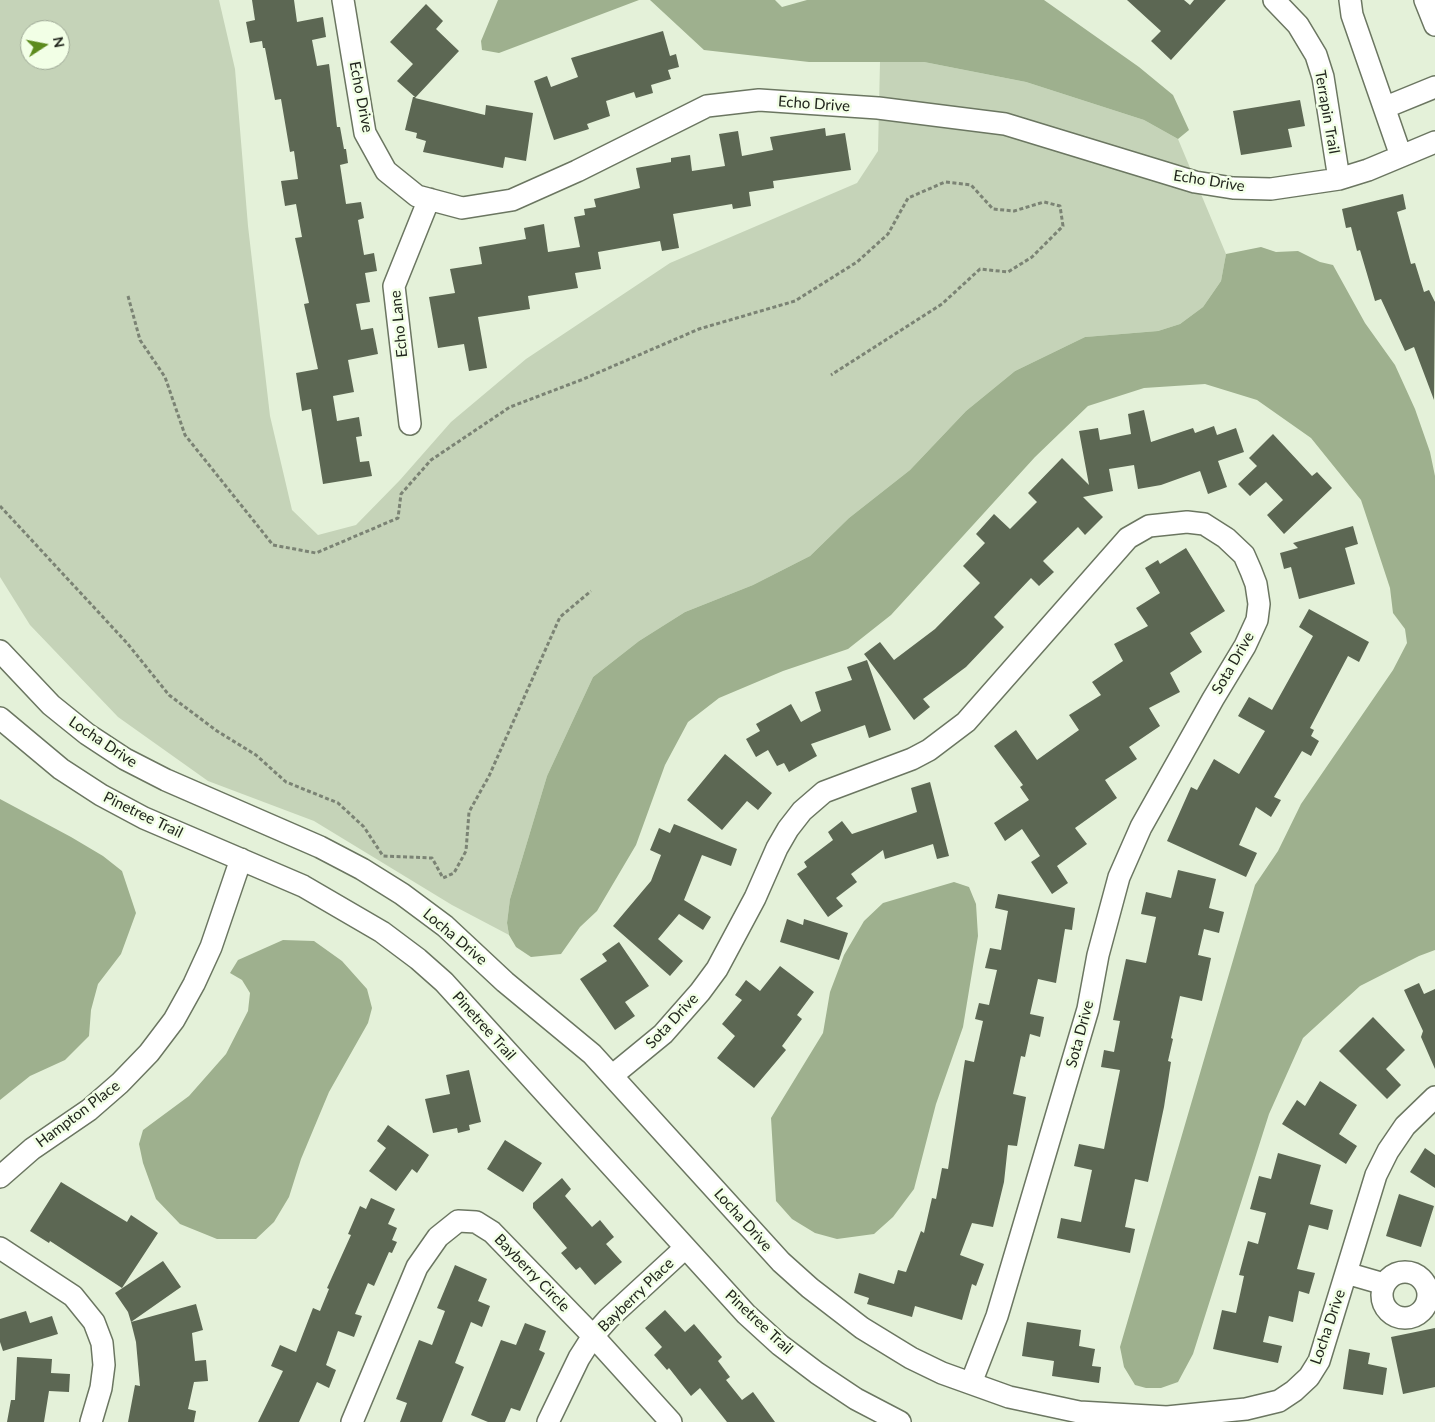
<!DOCTYPE html>
<style>
body{margin:0}
#map{position:relative;width:1435px;height:1422px;overflow:hidden;background:#e4f1d9;font-family:Lato,sans-serif}
canvas{display:block}
.north{position:absolute;left:20px;top:20px;width:50px;height:50px;box-sizing:border-box;background:#f2ffe6;border:1px solid #9ea896;border-radius:50%;rotate:79deg;font-size:14px;font-weight:700;line-height:20px;text-align:center;color:#21261d}
.north::after{content:'';display:block;margin:auto;width:18px;height:22px;background:#5c8b1d;clip-path:polygon(50% 0,100% 100%,50% 72%,0 100%)}
</style>
<div id="map">
<canvas width="1435" height="1422"></canvas>
<div class="north">N</div>
</div>
<script>
const g = document.querySelector('canvas').getContext('2d');
g.lineJoin = 'round';
function paint(path, color) { g.fillStyle = color; g.fill(path, 'evenodd'); }
const poly = rows => new Path2D(rows.map(r => 'M' + r).join(''));
function stroke(path, color, width, dash) { g.strokeStyle = color; g.lineWidth = width; g.lineCap = dash ? 'butt' : 'round'; g.setLineDash(dash || []); g.stroke(path); }
function label(font, color, halo, rows, align = 'center') {
  g.font = font + ' Lato,sans-serif'; g.lineWidth = 5; g.setLineDash([]); g.textBaseline = 'middle'; g.strokeStyle = halo; g.fillStyle = color; for (const [text, x, y, turn = 0] of rows) {
    g.save(); g.translate(x, y); g.rotate((+turn || 0) * Math.PI / 180); g.textAlign = isNaN(turn) ? turn : align; if (halo) g.strokeText(text, 0, 0); g.fillText(text, 0, 0); g.restore();
  }
}
paint(poly([
 [0,0,219,0,235,69,248,226,270,416,292,510,318,535,356,525,400,480,451,422,526,359,670,263,857,183,878,151,880,62,924,62,1026,82,1144,120,1178,139,1226,254,1221,281,1203,307,1180,324,1158,331,1085,337,1015,371,966,411,910,470,849,518,810,556,753,585,685,612,639,641,593,677,547,776,510,899,507,923,509,935,452,905,314,821,208,781,118,717,30,625,0,577],
 [30,30,60,30,60,60,30,60]
]), '#c5d3b8');
paint(poly([
 [498,0,639,0,499,53,482,50,481,41],
 [650,0,775,0,782,7,807,0,1044,0,1139,67,1173,95,1189,130,1178,139,1144,120,1026,82,924,62,809,62,704,50],
 [1261,247,1276,252,1298,251,1320,262,1333,265,1365,323,1395,365,1415,409,1430,452,1435,476,1435,950,1419,956,1360,986,1303,1038,1269,1114,1193,1354,1178,1382,1161,1388,1146,1388,1135,1385,1124,1367,1120,1347,1255,885,1278,851,1301,804,1393,670,1407,643,1405,629,1393,613,1390,588,1361,500,1311,438,1257,400,1205,384,1144,388,1088,406,1035,457,891,615,848,649,783,671,719,698,688,722,665,765,636,845,597,911,580,927,561,954,531,957,516,947,509,935,507,923,510,899,547,776,593,677,639,641,685,612,753,585,810,556,849,518,910,470,966,411,1015,371,1085,337,1158,331,1180,324,1203,307,1221,281,1226,254],
 [0,799,71,837,103,856,122,871,136,913,121,954,98,984,91,1010,89,1036,65,1060,30,1076,0,1100],
 [954,882,969,887,976,904,978,936,963,1027,936,1104,914,1189,893,1217,874,1234,837,1239,815,1233,792,1219,776,1201,771,1118,823,1033,830,992,844,955,864,921,883,903],
 [283,940,314,941,342,961,367,989,372,1008,368,1023,329,1092,301,1159,289,1197,274,1222,256,1239,217,1239,180,1224,156,1199,143,1163,139,1144,143,1130,189,1096,226,1054,248,1011,250,993,242,980,230,973,238,960]
]), '#9eb08e');
paint(poly([
 [252,0,294,0,297,22,323,17,326,37,312,40,317,66,329,64,337,127,340,127,344,149,346,149,348,163,340,165,346,204,361,202,364,218,358,220,364,255,374,253,377,271,365,273,370,302,356,304,361,330,373,328,378,354,348,360,354,392,333,396,337,421,359,417,362,436,356,437,360,462,369,461,372,476,323,484,311,409,302,411,296,373,318,369,304,304,309,303,295,238,302,237,296,204,285,206,281,181,298,179,294,151,290,152,281,99,275,100,265,48,263,48,262,41,250,43,246,22,255,20],
 [1127,0,1184,0,1190,5,1194,0,1226,0,1171,60,1151,41,1161,31],
 [426,4,443,21,436,29,459,51,415,98,485,115,486,105,533,113,526,161,505,157,503,168,423,152,426,141,416,138,417,133,405,130,413,97,415,97,397,81,413,64,390,42],
 [663,31,670,56,676,54,679,67,668,70,671,79,651,85,653,93,636,98,634,92,606,101,610,116,587,124,589,129,554,140,534,81,547,76,551,87,578,77,571,58],
 [1300,100,1305,126,1288,129,1292,147,1241,155,1233,111],
 [825,128,826,136,845,133,851,170,773,181,774,188,749,192,751,206,733,209,732,204,673,214,679,248,662,251,660,241,598,252,601,269,575,273,578,288,528,296,530,309,478,317,487,368,469,371,464,344,438,348,429,297,455,293,450,269,482,264,479,247,526,239,524,228,544,224,548,252,580,247,574,217,585,215,584,209,596,207,594,199,640,188,636,168,671,162,671,158,690,155,692,171,725,166,719,134,738,131,742,156,773,150,770,137],
 [1403,194,1406,209,1397,212,1411,264,1415,263,1424,292,1429,290,1435,302,1434,400,1414,347,1405,351,1381,299,1375,301,1360,250,1357,251,1351,227,1346,228,1342,209],
 [1144,410,1151,442,1193,428,1195,433,1214,426,1217,435,1236,428,1244,452,1218,461,1227,487,1208,494,1200,471,1161,485,1138,489,1134,465,1109,469,1113,491,1083,497,1103,517,1085,535,1078,527,1043,561,1054,572,1039,586,1031,578,994,617,1004,627,966,667,923,699,930,707,914,720,864,654,880,642,894,660,935,629,980,583,963,566,985,543,976,534,994,514,1010,529,1037,502,1028,493,1062,458,1089,485,1079,431,1098,428,1100,440,1131,434,1128,414],
 [1273,434,1312,476,1317,472,1332,488,1284,534,1267,515,1283,500,1266,482,1250,496,1238,484,1257,466,1249,458],
 [1353,526,1358,544,1345,548,1355,584,1299,599,1291,567,1284,569,1280,553,1298,548,1293,543],
 [1186,548,1225,611,1190,633,1202,652,1170,673,1180,692,1149,708,1160,726,1129,747,1137,759,1105,780,1117,798,1075,828,1087,844,1057,866,1068,883,1052,894,1031,862,1040,856,1022,829,1005,841,994,823,1029,800,1020,787,1023,785,994,746,1016,730,1037,760,1079,730,1069,715,1101,695,1092,682,1123,661,1114,644,1148,626,1136,608,1160,593,1145,568,1158,560,1160,564],
 [1309,609,1369,642,1359,662,1348,656,1310,728,1314,730,1311,736,1319,741,1311,756,1302,751,1274,797,1281,800,1271,817,1256,807,1239,845,1257,853,1246,877,1167,841,1191,787,1197,790,1214,759,1239,774,1265,731,1238,716,1249,697,1272,710,1313,636,1299,627],
 [867,660,891,730,869,738,865,725,811,744,817,756,789,772,784,763,777,766,768,750,756,757,746,739,760,731,756,724,791,704,801,722,821,711,815,692,852,680,847,667],
 [725,754,772,793,758,810,747,801,722,830,687,800],
 [930,782,949,856,937,859,933,844,885,859,883,850,851,874,857,882,836,898,843,906,828,917,797,874,807,867,804,862,833,840,828,832,842,821,852,834,917,812,911,788],
 [674,824,737,849,731,866,702,855,684,900,711,917,703,930,679,914,658,939,683,961,670,976,613,926,651,881,661,855,650,850,659,828,670,833],
 [1178,870,1216,879,1209,908,1224,912,1219,933,1204,929,1198,955,1211,958,1202,1001,1180,996,1171,1038,1173,1039,1168,1061,1171,1062,1164,1107,1148,1182,1135,1179,1125,1227,1135,1229,1130,1253,1057,1238,1061,1218,1081,1222,1092,1170,1074,1166,1079,1144,1104,1149,1120,1070,1101,1067,1104,1050,1114,1052,1120,1021,1113,1020,1126,959,1146,963,1156,917,1141,914,1146,892,1171,898],
 [998,894,1075,908,1072,930,1065,929,1056,983,1038,979,1030,1014,1044,1017,1040,1037,1030,1034,1025,1057,1021,1056,1013,1094,1026,1097,1017,1146,1008,1145,1004,1182,993,1227,972,1223,960,1255,984,1264,976,1286,972,1284,962,1320,915,1306,912,1317,867,1304,869,1298,854,1293,859,1273,894,1284,898,1270,906,1272,921,1231,924,1233,932,1198,936,1199,942,1168,948,1169,965,1060,974,1062,983,1021,975,1019,979,1003,989,1005,997,970,985,968,990,948,1001,950,1008,911,995,908],
 [787,919,803,925,804,919,848,933,839,960,780,942],
 [619,942,649,986,625,1002,635,1016,615,1030,580,979,607,961,602,954],
 [780,966,814,992,797,1015,802,1019,782,1046,786,1050,754,1088,717,1058,735,1036,722,1024,742,1000,735,995,746,980,760,991],
 [1419,983,1424,994,1435,989,1435,1069,1421,1037,1423,1031,1404,990],
 [1373,1017,1405,1050,1386,1069,1401,1085,1387,1099,1339,1051],
 [469,1070,481,1122,469,1125,470,1130,458,1133,457,1128,433,1133,425,1099,450,1094,446,1075],
 [1320,1081,1357,1105,1339,1134,1357,1146,1346,1164,1282,1124,1297,1100,1305,1106],
 [388,1125,429,1155,417,1173,412,1169,396,1191,369,1171,386,1148,377,1141],
 [505,1140,542,1163,523,1192,487,1169],
 [1425,1148,1435,1155,1435,1188,1410,1172],
 [1278,1153,1321,1165,1310,1204,1333,1210,1328,1230,1309,1225,1297,1269,1315,1273,1309,1294,1299,1291,1293,1322,1269,1316,1263,1342,1282,1346,1278,1363,1213,1349,1222,1310,1236,1313,1244,1276,1239,1275,1248,1241,1258,1244,1266,1213,1250,1209,1259,1176,1271,1179],
 [562,1178,571,1189,565,1196,592,1227,600,1220,614,1237,606,1244,622,1262,595,1285,580,1267,576,1270,561,1253,567,1248,533,1208,533,1203],
 [61,1182,127,1222,131,1215,158,1233,122,1288,50,1241,49,1243,30,1231],
 [1399,1194,1434,1206,1421,1247,1386,1236],
 [371,1198,395,1209,388,1224,397,1228,392,1240,397,1242,392,1253,389,1252,374,1286,368,1283,355,1314,362,1316,354,1337,338,1331,326,1365,336,1370,329,1388,317,1382,299,1422,258,1422,283,1371,271,1366,280,1345,296,1352,313,1308,320,1311,329,1289,327,1288,351,1235,348,1234,360,1206,366,1209],
 [163,1261,181,1287,131,1322,128,1312,115,1293],
 [455,1265,487,1279,478,1301,490,1306,482,1327,471,1322,455,1363,464,1367,442,1422,400,1422,407,1403,396,1399,419,1340,432,1345,445,1311,437,1308],
 [196,1304,203,1330,192,1333,195,1361,206,1360,208,1381,194,1382,188,1409,196,1411,194,1422,128,1422,135,1385,140,1386,136,1342,131,1322],
 [665,1310,685,1332,694,1324,722,1357,718,1361,730,1377,726,1380,742,1400,753,1392,775,1422,727,1422,700,1388,691,1396,669,1368,667,1370,654,1355,662,1347,645,1328],
 [26,1311,30,1323,52,1316,58,1334,3,1351,0,1342,0,1319],
 [1027,1322,1081,1330,1079,1346,1095,1349,1092,1366,1101,1367,1099,1383,1052,1376,1054,1361,1022,1356],
 [525,1323,546,1331,539,1350,545,1353,520,1411,511,1408,505,1422,488,1422,471,1415,501,1340,516,1345],
 [1435,1328,1435,1387,1403,1394,1391,1337],
 [1349,1349,1370,1353,1368,1364,1387,1368,1383,1395,1343,1389],
 [17,1357,52,1359,51,1373,70,1374,69,1392,49,1391,44,1422,7,1422,11,1400,15,1400]
]), '#5c6753');
const minor = poly([
 [343,0,365,133,386,171,417,196,462,208,512,200,577,171,707,106,759,100,878,108,1005,124,1195,182,1233,188,1271,189,1339,179,1368,170,1435,142],
 [1274,0,1298,25,1316,55,1323,77,1339,179],
 [1350,0,1352,15,1401,156],
 [1425,0,1435,25],
 [1386,107,1435,87],
 [410,424,394,286,429,199],
 [0,651,51,705,87,734,125,759,166,780,320,847,362,869,402,894,445,926,505,982,592,1054,781,1262,810,1288,862,1328,911,1358,942,1373,1009,1397,1079,1412,1167,1417,1246,1409,1279,1401,1294,1391,1309,1377,1319,1361,1376,1175,1388,1151,1405,1126,1435,1097],
 [0,718,61,769,101,795,144,818,303,886,382,932,418,959,444,982,746,1314,780,1345,817,1373,856,1399,900,1422],
 [613,1075,663,1034,700,992,717,969,755,898,777,848,788,829,802,811,824,792,912,759,929,750,966,722,1128,538,1149,526,1187,522,1204,524,1226,538,1244,555,1251,571,1256,584,1259,604,1257,620,1245,646,1213,699,1141,827,1119,877,1098,955,1088,1009,997,1316,971,1383],
 [0,1177,32,1149,89,1110,120,1083,149,1053,174,1020,194,984,211,947,241,859],
 [0,1248,73,1296,94,1322,102,1343,104,1365,101,1388,91,1422],
 '1382 1295a23 23 0 1 1 46 0a23 23 0 1 1-46 0Z',
 [1346,1273,1384,1284],
 [352,1422,417,1267,438,1237,458,1221,476,1222,492,1232,593,1336,671,1422],
 [548,1422,579,1358,593,1336,609,1318,685,1248]
]);
stroke(minor, '#6b7661', 24);
stroke(poly([
 [128,296,140,340,165,377,185,435,273,545,316,553,398,518,401,494,431,460,510,407,581,380,699,329,795,301,857,262,888,234,908,198,945,182,971,185,993,209,1014,211,1044,202,1060,206,1063,226,1032,257,1008,272,980,269,942,304,831,375],
 [0,506,127,643,169,695,217,731,256,755,286,782,338,803,364,827,383,856,432,858,443,878,454,873,466,851,469,812,489,776,560,617,591,591]
]), '#7b8374', 3, [4, 2.5]);
stroke(minor, '#fff', 21);
label('15px', '#21261d', '#f2ffe6', [
 ["Echo Drive",361,97,79],
 ["Echo Drive",814,104,4],
 ["Terrapin Trail",1327,112,80],
 ["Echo Drive",1209,181,9],
 ["Echo Lane",399,324,-96],
 ["Sota Drive",1233,663,-60],
 ["Locha Drive",103,742,34],
 ["Pinetree Trail",143,815,26],
 ["Locha Drive",455,937,40],
 ["Sota Drive",672,1021,-47],
 ["Pinetree Trail",484,1026,48],
 ["Sota Drive",1080,1034,-75],
 ["Hampton Place",78,1114,-37],
 ["Locha Drive",743,1220,48],
 ["Bayberry Circle",532,1273,46],
 ["Bayberry Place",636,1295,-44],
 ["Pinetree Trail",759,1322,43],
 ["Locha Drive",1328,1327,-71]
]);
</script>
